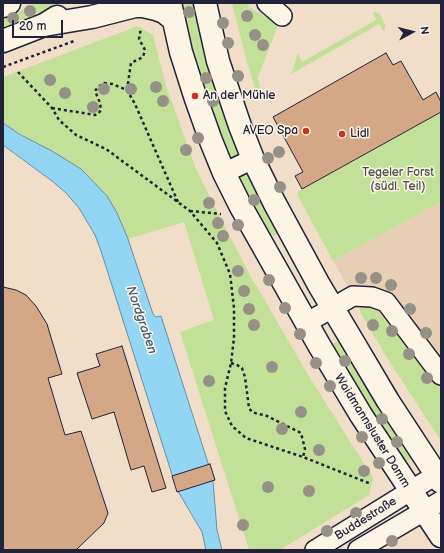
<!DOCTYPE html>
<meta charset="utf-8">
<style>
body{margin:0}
#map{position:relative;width:444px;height:553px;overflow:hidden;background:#f0dec8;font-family:"Balsamiq Sans",sans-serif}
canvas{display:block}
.frame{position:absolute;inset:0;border:4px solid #22223b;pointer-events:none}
.north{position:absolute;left:392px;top:12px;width:40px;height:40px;-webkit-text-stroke:3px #fcf5e5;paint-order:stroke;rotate:83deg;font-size:11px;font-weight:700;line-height:16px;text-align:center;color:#22223b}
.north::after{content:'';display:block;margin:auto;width:14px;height:18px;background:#22223b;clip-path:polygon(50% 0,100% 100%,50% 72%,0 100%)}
.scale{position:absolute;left:12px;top:20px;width:51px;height:18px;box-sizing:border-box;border:2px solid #22223b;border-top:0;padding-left:5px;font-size:12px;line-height:14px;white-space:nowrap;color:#22223b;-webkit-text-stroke:3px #fcf5e5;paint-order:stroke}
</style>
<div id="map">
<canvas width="444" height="553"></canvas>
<div class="frame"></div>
<div class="north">N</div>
<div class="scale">20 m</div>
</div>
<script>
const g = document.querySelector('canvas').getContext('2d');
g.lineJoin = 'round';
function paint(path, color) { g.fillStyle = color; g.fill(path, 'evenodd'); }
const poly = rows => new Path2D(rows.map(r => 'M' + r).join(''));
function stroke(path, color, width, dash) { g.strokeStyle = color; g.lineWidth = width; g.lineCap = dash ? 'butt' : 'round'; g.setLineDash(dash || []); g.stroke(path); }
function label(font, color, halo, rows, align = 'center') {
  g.font = font + ' "Balsamiq Sans",sans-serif'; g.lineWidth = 3; g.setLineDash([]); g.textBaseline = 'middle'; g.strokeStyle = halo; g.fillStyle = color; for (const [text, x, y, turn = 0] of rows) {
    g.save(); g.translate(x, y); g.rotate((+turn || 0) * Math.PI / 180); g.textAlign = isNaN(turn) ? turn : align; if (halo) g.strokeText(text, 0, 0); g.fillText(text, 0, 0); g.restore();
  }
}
paint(poly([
 [441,202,441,391,380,314,366,308,360,308,333,261]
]), '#e8ceb4');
paint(poly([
 [36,3,62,3,3,28,3,20],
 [182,3,193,3,201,38,213,82,238,149,238,153,235,156,232,158,228,157,226,154,194,59,185,23],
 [232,3,250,3,248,6,278,25,258,77,262,97,258,98,247,62],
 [375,12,380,14,385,24,385,29,383,31,379,24,291,74,298,53,302,62,376,20,373,13],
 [138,26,153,35,166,86,196,169,225,227,250,275,307,373,373,478,369,495,280,550,249,550,180,332,214,320,184,222,128,239,117,213,107,196,81,169,52,151,19,135,3,123,3,77],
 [441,112,441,202,333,261,297,194,302,189],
 [242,175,246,175,251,179,280,233,273,236,258,219,239,179],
 [360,308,371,308,376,311,380,314,441,391,441,441,384,353,360,312],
 [340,340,414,457,403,464,329,346]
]), '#c3e098');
const water = poly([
 [3,123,19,134,52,151,81,169,107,196,117,213,128,239,153,314,156,317,161,316,209,466,213,481,217,530,222,550,206,550,202,532,179,493,175,484,101,251,95,235,79,208,66,193,52,181,3,145,3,123]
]);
paint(water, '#92d6f4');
stroke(water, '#658eaa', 1);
const building = poly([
 [386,53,393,65,401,61,423,100,436,92,441,102,441,112,302,189,295,176,303,172,273,117,386,53],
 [3,287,16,290,26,295,36,306,47,324,62,374,48,378,65,435,81,431,108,513,104,523,76,550,3,550,3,287],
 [122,346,166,488,152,492,144,466,131,470,114,412,92,419,77,373,100,366,96,354,122,346],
 [210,464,215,480,177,492,172,476,210,464]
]);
paint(building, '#d4a786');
stroke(building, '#22223b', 1);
const minor = poly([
 [267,3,282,16],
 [224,173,253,159],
 [306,323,353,296,372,297,386,302,441,375],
 [315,550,436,475],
 [358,550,441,501]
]);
const major = poly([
 [170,3,181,52,195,96,211,141,224,173,240,205,319,345,361,415,441,536],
 [205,3,218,61,240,126,253,159,274,202,319,285,353,342,388,401,441,482],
 [3,6,9,3],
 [44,25,92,17,135,6,143,6,156,9,164,12,174,20],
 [3,41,44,25,57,17]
]);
stroke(minor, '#22223b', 22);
stroke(major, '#22223b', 25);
stroke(poly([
 [3,67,74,41],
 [18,72,52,108,59,120,76,135,106,149,190,211,217,243,230,274,234,308,234,338,231,363,225,388,225,411,232,426,246,438,303,457,371,484],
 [127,90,131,63,143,57,145,50,139,39,141,28],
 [52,108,95,115,98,114,101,110,100,103,95,91,98,87,104,83,112,84,127,90,135,104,178,202],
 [190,211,221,214],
 [231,363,237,365,242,368,245,377,249,408,252,412,258,414,265,415,301,433,305,449,303,457]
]), '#22223b', 2.5, [3, 3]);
stroke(minor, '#fcf5e5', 19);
stroke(major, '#fcf5e5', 22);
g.fillStyle = '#959187';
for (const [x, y] of [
 [30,11],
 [189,12],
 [247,16],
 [13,18],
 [223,23],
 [255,35],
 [228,43],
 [263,45],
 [238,76],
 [206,78],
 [50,80],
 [156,87],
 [104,89],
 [131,89],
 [65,93],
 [163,101],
 [213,101],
 [93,107],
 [198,138],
 [186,150],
 [279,152],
 [268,158],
 [280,187],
 [254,200],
 [209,203],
 [218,223],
 [238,225],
 [223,236],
 [238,271],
 [361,278],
 [376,278],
 [269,280],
 [391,285],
 [244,291],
 [285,308],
 [249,309],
 [410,309],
 [254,325],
 [373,325],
 [392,331],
 [426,333],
 [300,334],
 [409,354],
 [345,361],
 [316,363],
 [272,367],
 [427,378],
 [209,381],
 [330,386],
 [301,412],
 [382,419],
 [282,429],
 [362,437],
 [397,442],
 [319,450],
 [379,463],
 [364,471],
 [268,487],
 [309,491],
 [356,513],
 [243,525],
 [327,531],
 [392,541]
]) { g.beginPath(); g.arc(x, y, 6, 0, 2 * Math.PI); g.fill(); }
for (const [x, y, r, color] of [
 [195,96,4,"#c8321e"],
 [306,131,4,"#c8321e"],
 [342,134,4,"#c8321e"]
]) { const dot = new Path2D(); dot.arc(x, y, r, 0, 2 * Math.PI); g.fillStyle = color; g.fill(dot); stroke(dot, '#fcf5e5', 1.5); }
label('12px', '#22223b', '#fcf5e5', [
 ["An der Mühle",203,96],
 ["AVEO Spa",298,131,"right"],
 ["Lidl",350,134]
], 'left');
label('12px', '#4a5252', '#fcf5e5', [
 ["Tegeler Forst",398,173],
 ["(südl. Teil)",398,187]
]);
label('12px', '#22223b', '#fcf5e5', [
 ["Waidmannsluster Damm",372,431,58],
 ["Buddestraße",366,519,-32]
]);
label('italic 13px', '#445872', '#fcf5e5', [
 ["Nordgraben",141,320,71]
]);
</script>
